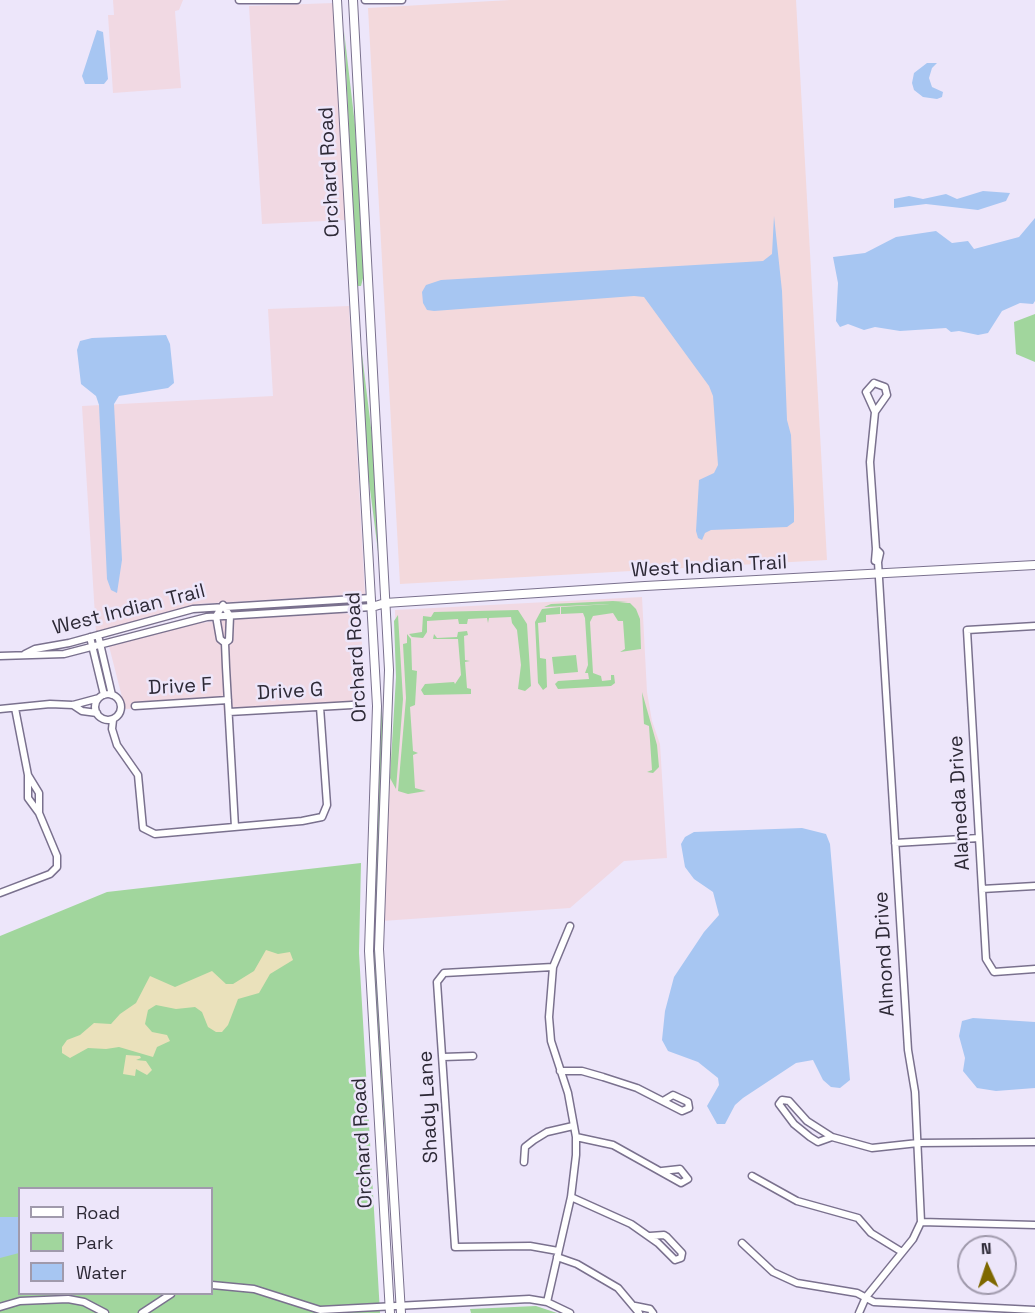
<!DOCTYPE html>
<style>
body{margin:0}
#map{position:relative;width:1035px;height:1313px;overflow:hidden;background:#ede6fa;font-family:"Space Grotesk",sans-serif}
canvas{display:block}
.legend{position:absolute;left:18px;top:1187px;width:195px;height:108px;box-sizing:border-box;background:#ede6fa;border:2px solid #a09aac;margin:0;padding:8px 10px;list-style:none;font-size:18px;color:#2d2936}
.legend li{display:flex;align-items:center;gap:12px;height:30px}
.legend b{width:30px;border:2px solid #a09aac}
.north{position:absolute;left:957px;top:1235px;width:60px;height:60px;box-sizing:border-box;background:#ede6fa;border:2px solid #a09aac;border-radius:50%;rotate:357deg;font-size:16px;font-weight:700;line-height:24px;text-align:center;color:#2d2936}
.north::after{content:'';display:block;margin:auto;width:21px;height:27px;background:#7e6800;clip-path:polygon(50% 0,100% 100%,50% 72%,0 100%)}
</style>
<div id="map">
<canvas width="1035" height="1313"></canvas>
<ul class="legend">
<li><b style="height:8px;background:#fff"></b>Road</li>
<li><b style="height:16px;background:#a1d69d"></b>Park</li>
<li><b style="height:16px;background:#a7c6f2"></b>Water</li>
</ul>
<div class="north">N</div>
</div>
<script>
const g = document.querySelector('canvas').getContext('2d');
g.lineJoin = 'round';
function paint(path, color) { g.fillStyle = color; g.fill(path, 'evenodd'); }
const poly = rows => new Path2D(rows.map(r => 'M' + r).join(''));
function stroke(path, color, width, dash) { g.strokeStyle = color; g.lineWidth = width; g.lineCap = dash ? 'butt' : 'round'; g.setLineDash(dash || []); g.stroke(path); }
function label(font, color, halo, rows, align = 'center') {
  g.font = font + ' "Space Grotesk",sans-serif'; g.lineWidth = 5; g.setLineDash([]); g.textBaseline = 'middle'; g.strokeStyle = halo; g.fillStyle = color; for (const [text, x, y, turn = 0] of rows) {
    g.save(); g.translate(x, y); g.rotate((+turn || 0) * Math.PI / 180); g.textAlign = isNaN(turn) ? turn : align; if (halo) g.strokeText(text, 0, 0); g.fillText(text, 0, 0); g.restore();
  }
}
paint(poly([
 [113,0,183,0,179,10,175,11,181,88,113,93,108,15,114,15],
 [334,3,346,220,262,224,249,6],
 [349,306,365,594,197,604,96,632,82,406,273,396,268,309],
 [642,597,647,692,652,721,660,744,667,858,624,861,570,908,382,921,390,770,397,688,395,610],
 [338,613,361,614,364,709,224,715,223,705,125,709,109,646,177,626,240,618]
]), '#f1d9e3');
paint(poly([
 [510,0,796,0,827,560,400,584,368,8]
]), '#f3d9dc');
paint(poly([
 [344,31,355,125,364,274,361,286,357,286],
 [1035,314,1035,362,1016,354,1014,322],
 [359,330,373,444,380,567,366,458],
 [613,601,628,602,619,603,630,603,636,609,640,619,641,649,620,652,625,649,623,621,618,621,613,613,593,616,590,622,593,673,601,676,602,681,611,680,611,675,614,675,615,683,611,686,558,689,555,684,558,681,589,679,588,673,585,673,588,665,585,618,583,613,561,614,561,607,610,604,544,607,551,604],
 [560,607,560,614,546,615,546,622,538,623,540,658,546,659,547,687,543,690,538,683,535,622,542,609],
 [518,610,527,624,531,686,525,691,518,689,521,665,517,630,512,623,511,617,489,618,488,623,487,618,468,619,467,624,459,624,458,619,427,621,427,632,423,638,412,637,409,634,422,632,423,616,431,617,434,612],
 [398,615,403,699,396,789,390,778,396,677,394,621],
 [467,631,468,635,464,636,465,660,470,661,465,662,467,688,471,689,471,694,424,695,421,690,425,684,454,682,455,684,461,675,458,639,433,639,434,634,437,638,457,637,458,632],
 [407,634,411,639,412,670,417,671,415,705,410,707,413,751,418,753,413,755,415,788,426,791,408,794,398,791,406,698,403,644,407,643],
 [376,638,384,743,376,962,392,1234,373,960,381,725],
 [576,655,578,672,554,674,552,657],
 [642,692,657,745,659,767,653,773,647,772,652,770,649,726,644,724],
 [361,863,359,953,380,1313,0,1313,0,936,107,892],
 [20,1188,212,1188,212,1294,20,1294],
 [536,1306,557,1313,471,1313,470,1309]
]), '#a1d69d');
paint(poly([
 [266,950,278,954,290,952,293,960,270,974,259,993,238,999,228,1025,222,1032,216,1032,208,1027,202,1012,195,1007,176,1009,156,1005,148,1010,145,1024,152,1032,167,1035,170,1041,157,1047,153,1057,119,1047,106,1049,88,1048,70,1058,62,1053,62,1047,67,1040,80,1035,94,1023,111,1024,120,1014,136,1003,150,976,175,987,212,971,226,984,233,984,254,971],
 [126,1055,140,1056,141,1058,136,1060,146,1061,152,1070,147,1075,136,1069,135,1076,123,1074]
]), '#eae1bb');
paint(poly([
 [97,30,103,32,108,79,104,84,85,84,82,76],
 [927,63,937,63,932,68,929,78,932,87,943,92,942,97,937,99,923,97,914,90,912,83,914,73],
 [983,191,1010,193,1006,201,978,210,926,204,894,208,894,199,909,196,923,199,946,194,957,199],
 [774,216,782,291,787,420,791,435,794,510,794,522,787,527,711,530,705,533,702,540,698,538,696,531,699,480,714,473,718,465,713,396,709,386,644,297,634,296,434,311,427,310,423,303,422,292,426,285,441,280,763,261,772,254],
 [1035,218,1035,301,1033,304,1020,303,1002,311,988,333,978,335,959,331,951,332,946,328,900,331,875,327,864,330,848,324,840,327,836,321,838,283,833,257,865,253,896,237,936,231,952,243,968,241,974,249,1019,237],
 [166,335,170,344,174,383,168,388,119,396,114,404,122,560,117,593,111,590,107,579,99,405,96,396,81,384,77,350,80,341,92,338],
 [802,828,826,834,830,844,850,1080,840,1088,831,1087,823,1080,813,1060,796,1063,743,1098,735,1105,725,1124,717,1124,707,1106,719,1085,718,1078,698,1062,668,1051,662,1040,665,1011,674,977,704,932,719,915,713,892,694,879,685,867,681,844,685,837,694,832],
 [973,1018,1035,1022,1035,1088,996,1091,977,1088,963,1071,965,1058,959,1036,962,1021],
 [0,1217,19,1217,19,1253,0,1258]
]), '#a7c6f2');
const minor = poly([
 [239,0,297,0],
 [365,0,402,0],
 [874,383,885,387,887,395,875,412,866,392,874,383],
 [875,412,870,462,876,549,875,561,878,562],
 [223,605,230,616,229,640,225,643,226,667,235,827],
 [223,605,216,616,220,639,225,643],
 [1035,626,967,630,986,959,994,972,1035,969],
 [98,635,112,695],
 [90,637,104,695],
 [25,654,35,649,69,643,193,609,371,598],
 [0,656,64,654,207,617,372,607],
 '95 707a13 13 0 1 1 26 0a13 13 0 1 1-26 0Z',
 [73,705,82,711,97,713],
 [135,706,228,700],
 [15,708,28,775,28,798,39,813],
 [0,709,50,704,73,705,99,698],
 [229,712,352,705],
 [113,720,112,729,117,745,138,775,143,828,155,834,302,821,322,817,327,805,320,707],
 [895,843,979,838],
 [982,889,1035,886],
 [0,893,50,874,57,867,57,856,39,813,39,793,28,775],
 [553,967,444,973,437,982,455,1247,530,1246,558,1251],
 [443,1057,473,1056],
 [560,1071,582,1071,603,1077,637,1088,682,1111,689,1108,688,1102,673,1095,663,1101],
 [576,1137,613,1145,681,1183,688,1179,680,1169,662,1171],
 [832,1137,818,1142,810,1137,794,1124,779,1104,782,1100,789,1101,807,1121,832,1137,872,1148,918,1143,1035,1142],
 [524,1162,525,1147,534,1140,547,1132,573,1126],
 [752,1176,797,1201,858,1218,871,1233,902,1252],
 [571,1197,631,1224,658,1243,675,1260,681,1258,682,1253,667,1237,664,1235,650,1236],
 [921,1222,1035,1225],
 [742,1243,773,1272,797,1283,857,1293,874,1302,1035,1310],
 [557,1257,577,1264,618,1288,639,1313],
 [212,1285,254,1289,320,1310,529,1299,547,1302,570,1313],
 [547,1302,571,1197,576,1155,576,1137,568,1093,551,1041,549,1017,553,967,570,926],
 [635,1306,650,1309,653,1313],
 [0,1307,20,1301,68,1299,84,1302,105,1313],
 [142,1313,171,1294],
 [859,1313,866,1297,913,1239,921,1222,915,1092,908,1050,878,562,880,553,876,549]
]);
const major = poly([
 [337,0,377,706,369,951,390,1313],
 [353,0,389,670,379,949,401,1313],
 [372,607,385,603,645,586,1035,565]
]);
stroke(minor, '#7a718e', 9);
stroke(major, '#7a718e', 10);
stroke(minor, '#fff', 6);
stroke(major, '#fff', 8);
label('20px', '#2d2936', '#ede6fa', [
 ["Orchard Road",330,172,-93],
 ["West Indian Trail",709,567,-3],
 ["West Indian Trail",129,610,-14],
 ["Orchard Road",357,657,-93],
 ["Drive F",180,687,-3],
 ["Drive G",290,692,-3],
 ["Alameda Drive",960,803,-93],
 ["Almond Drive",885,954,-93],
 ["Shady Lane",429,1107,-93],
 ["Orchard Road",363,1143,-93]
]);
</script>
